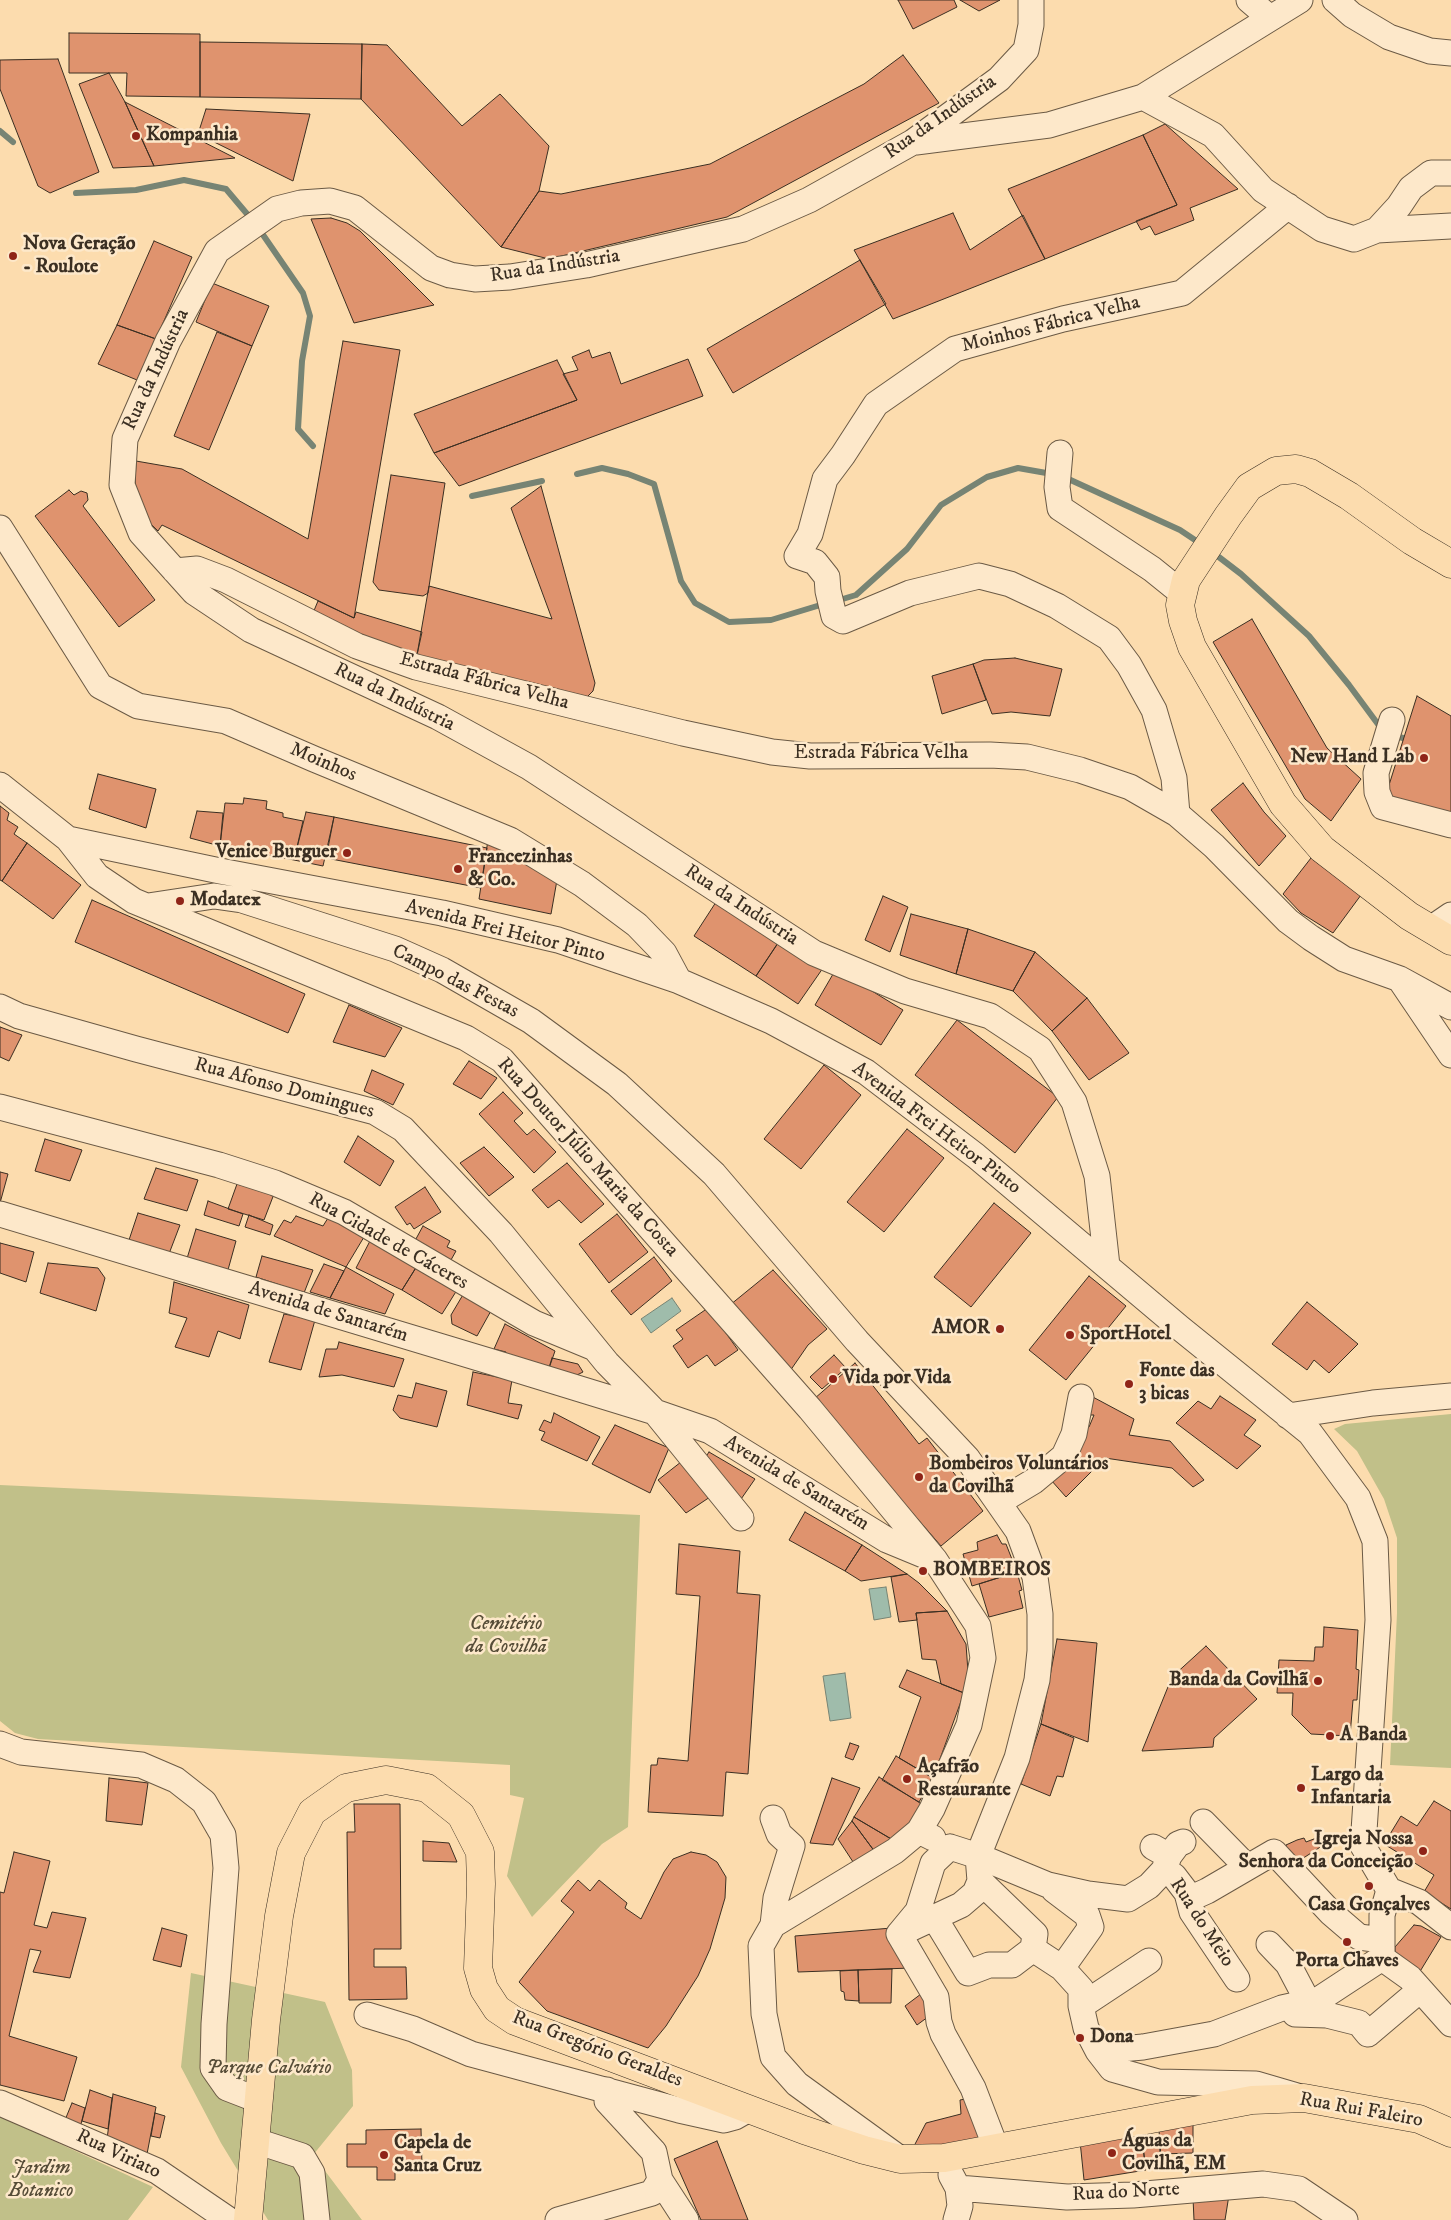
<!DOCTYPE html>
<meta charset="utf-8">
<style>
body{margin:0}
canvas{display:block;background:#fcdcae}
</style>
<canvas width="1451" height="2220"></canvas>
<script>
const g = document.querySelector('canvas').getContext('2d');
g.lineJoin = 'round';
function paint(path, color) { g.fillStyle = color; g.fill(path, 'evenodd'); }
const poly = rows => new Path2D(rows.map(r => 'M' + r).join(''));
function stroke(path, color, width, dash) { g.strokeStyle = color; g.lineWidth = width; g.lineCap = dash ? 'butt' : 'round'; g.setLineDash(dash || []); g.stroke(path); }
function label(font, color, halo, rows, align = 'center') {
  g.font = font + ' "IM FELL DW Pica",serif'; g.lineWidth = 5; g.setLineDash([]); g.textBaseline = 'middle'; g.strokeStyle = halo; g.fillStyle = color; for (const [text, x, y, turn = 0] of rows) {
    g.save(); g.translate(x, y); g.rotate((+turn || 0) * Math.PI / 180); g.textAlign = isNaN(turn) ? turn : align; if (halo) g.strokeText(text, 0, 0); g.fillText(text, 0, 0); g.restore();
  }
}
paint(poly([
 [1451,1414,1451,1768,1390,1765,1397,1613,1397,1538,1384,1499,1357,1451,1334,1429,1345,1424],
 [0,1485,640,1515,628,1827,602,1844,532,1917,507,1876,524,1798,510,1795,510,1765,38,1739,15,1733,0,1721],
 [191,1973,325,2002,352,2070,353,2106,313,2155,362,2220,268,2220,221,2143,181,2067],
 [0,2116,153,2187,128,2220,0,2220]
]), '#c1c089');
const water = poly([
 [672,1298,681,1311,651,1333,641,1319,672,1298],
 [886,1587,891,1617,874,1620,869,1589,886,1587],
 [845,1673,851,1718,830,1721,823,1676,845,1673]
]);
paint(water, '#9fbcab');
stroke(water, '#778474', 1);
stroke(poly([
 [0,131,13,142],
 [76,193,136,190,184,180,226,189,253,221],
 [259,229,303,293,310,316,302,361,298,429,313,446],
 [577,474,602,468,628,474,654,484,681,581,695,603,729,622,771,620,827,603],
 [1064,477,1180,530,1201,544],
 [472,496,542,481],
 [1211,551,1241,574,1309,636,1349,685,1383,731],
 [836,601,856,595,907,549,941,505,987,477,1018,468,1052,474],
 [1392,735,1403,738]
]), '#778474', 6);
const building = poly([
 [898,0,954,0,957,7,913,29,898,0],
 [960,0,1000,0,979,11,960,0],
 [69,33,200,34,200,97,126,96,127,73,69,73,69,33],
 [200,42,362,44,361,99,200,97,200,42],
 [362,44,387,45,462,126,500,94,549,146,539,191,501,247,361,99,362,44],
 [903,55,939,103,727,217,549,259,501,247,539,191,561,194,710,164,864,84,903,55],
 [58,59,99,172,50,193,38,186,0,89,0,60,58,59],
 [109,73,125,102,154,166,113,168,79,84,109,73],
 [125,102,235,158,154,166,125,102],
 [206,109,310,114,293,181,198,134,206,109],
 [1165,124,1238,189,1190,208,1194,220,1155,235,1150,226,1141,230,1136,221,1177,205,1143,135,1165,124],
 [1143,135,1177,205,1045,259,1008,189,1143,135],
 [953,213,970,250,1023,215,1045,259,893,319,854,250,953,213],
 [331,218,347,223,360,231,434,305,354,323,311,219,331,218],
 [154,241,192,257,156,339,117,325,154,241],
 [860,260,886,304,733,393,707,349,860,260],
 [212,283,269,306,252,346,196,322,212,283],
 [117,325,156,339,137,380,98,364,117,325],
 [217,332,252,346,209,450,174,436,217,332],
 [343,341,400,350,354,618,162,525,158,531,149,522,135,484,136,461,182,469,308,539,343,341],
 [589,350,592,358,610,352,621,384,688,359,703,396,459,486,434,453,577,400,563,374,578,370,572,357,589,350],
 [557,360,577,400,434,453,414,414,557,360],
 [391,475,445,483,428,593,423,596,379,590,373,582,391,475],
 [541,486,595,683,593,691,586,698,417,655,429,586,552,619,511,508,541,486],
 [69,490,74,495,81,491,87,493,88,500,83,506,155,600,119,627,35,516,69,490],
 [318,601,354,618,356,612,422,632,417,655,347,632,313,613,318,601],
 [1252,619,1327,748,1361,779,1331,821,1305,799,1213,642,1252,619],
 [1015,658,1062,669,1050,716,1011,712,992,714,973,664,984,660,1015,658],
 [973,664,986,700,942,714,932,676,973,664],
 [1417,696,1451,716,1451,818,1384,801,1417,696],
 [98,774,156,789,146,828,89,809,98,774],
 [1243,783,1264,812,1286,836,1259,866,1211,810,1243,783],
 [244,798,267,801,266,809,283,813,283,817,303,821,294,860,220,846,225,803,243,804,244,798],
 [0,806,9,813,7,820,18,827,14,834,27,843,2,881,0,880,0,806],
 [197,811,223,813,220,846,190,838,197,811],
 [306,812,334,817,323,866,294,860,306,812],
 [334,817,487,848,481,888,326,858,334,817],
 [488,840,557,880,551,914,479,899,488,840],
 [27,843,81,885,53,919,2,881,27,843],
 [1311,858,1361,895,1333,933,1301,913,1283,894,1311,858],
 [883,896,908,907,890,952,865,940,883,896],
 [718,899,780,940,756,976,694,936,718,899],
 [92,900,305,994,288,1033,75,942,92,900],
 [911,914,968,929,956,974,900,955,911,914],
 [968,929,1035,952,1013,991,956,974,968,929],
 [780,940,823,968,798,1004,756,976,780,940],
 [1035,952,1087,998,1052,1031,1013,991,1035,952],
 [836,969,903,1010,881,1045,815,1005,836,969],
 [1087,998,1129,1053,1089,1080,1052,1031,1087,998],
 [349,1005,402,1028,385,1057,333,1042,349,1005],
 [957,1020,1058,1097,1015,1153,915,1075,957,1020],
 [0,1027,22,1035,9,1061,0,1057,0,1027],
 [469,1061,497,1078,481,1099,453,1084,469,1061],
 [824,1065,861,1095,801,1169,764,1139,824,1065],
 [372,1070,404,1084,393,1105,364,1091,372,1070],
 [503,1092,523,1113,514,1121,527,1135,534,1129,556,1152,534,1173,479,1114,503,1092],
 [907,1129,944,1158,884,1232,847,1202,907,1129],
 [358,1136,394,1161,380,1186,344,1162,358,1136],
 [45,1139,82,1150,70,1181,35,1171,45,1139],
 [484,1147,514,1177,489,1196,460,1163,484,1147],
 [567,1163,604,1204,581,1223,559,1200,548,1208,532,1190,567,1163],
 [156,1168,198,1180,187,1211,144,1199,156,1168],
 [0,1172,8,1174,0,1203,0,1172],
 [237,1184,274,1194,264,1220,228,1209,237,1184],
 [425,1187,441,1212,414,1229,410,1223,407,1225,395,1207,425,1187],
 [208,1201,243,1214,239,1226,204,1215,208,1201],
 [994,1203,1031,1233,971,1307,934,1277,994,1203],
 [138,1213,180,1225,167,1259,126,1249,138,1213],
 [617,1214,648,1252,609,1283,579,1244,617,1214],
 [249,1215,273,1225,270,1235,245,1227,249,1215],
 [296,1216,323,1226,328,1218,350,1227,364,1237,346,1267,274,1236,284,1220,291,1223,296,1216],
 [423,1226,450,1241,447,1247,456,1251,447,1267,411,1248,423,1226],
 [196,1229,236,1241,226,1277,185,1265,196,1229],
 [370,1241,417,1266,402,1290,356,1268,370,1241],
 [0,1243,34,1252,26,1282,0,1273,0,1243],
 [262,1256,313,1270,304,1293,256,1277,262,1256],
 [654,1257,672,1281,631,1315,611,1291,654,1257],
 [48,1263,98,1268,105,1278,96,1311,40,1293,48,1263],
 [324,1264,344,1271,330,1298,310,1292,324,1264],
 [417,1266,457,1290,442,1314,402,1290,417,1266],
 [346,1267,394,1294,385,1314,330,1298,346,1267],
 [773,1270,827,1329,808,1345,790,1371,730,1305,773,1270],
 [1089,1276,1126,1306,1066,1380,1029,1350,1089,1276],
 [174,1282,249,1305,240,1339,218,1331,209,1357,175,1347,187,1318,169,1313,174,1282],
 [464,1293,492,1309,477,1336,452,1324,451,1315,464,1293],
 [1307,1302,1358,1344,1329,1373,1314,1360,1307,1370,1272,1344,1307,1302],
 [708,1308,738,1350,715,1366,707,1355,688,1368,673,1346,683,1339,676,1330,708,1308],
 [284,1314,315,1320,301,1370,269,1362,284,1314],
 [505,1324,555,1351,548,1371,505,1360,506,1352,494,1349,505,1324],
 [339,1342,404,1359,394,1387,342,1375,319,1377,326,1349,337,1349,339,1342],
 [834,1355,846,1368,822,1389,810,1377,834,1355],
 [552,1358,578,1364,583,1372,577,1375,548,1371,552,1358],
 [855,1363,919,1444,927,1438,983,1511,941,1546,814,1399,855,1363],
 [473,1372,512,1380,508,1403,522,1405,518,1419,467,1405,473,1372],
 [416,1383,447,1391,437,1427,400,1418,393,1410,398,1395,412,1398,416,1383],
 [1091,1396,1134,1419,1129,1435,1170,1441,1204,1480,1193,1487,1172,1468,1105,1458,1066,1497,1051,1480,1080,1453,1082,1427,1089,1427,1094,1415,1086,1415,1091,1396],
 [1220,1396,1256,1420,1244,1435,1261,1446,1237,1469,1176,1423,1198,1401,1211,1409,1220,1396],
 [554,1413,600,1437,587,1461,541,1440,545,1432,539,1430,544,1420,551,1423,554,1413],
 [615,1425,669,1448,650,1493,592,1464,615,1425],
 [709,1452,755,1479,739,1502,703,1461,709,1452],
 [681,1462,710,1497,686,1513,658,1480,681,1462],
 [805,1512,862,1545,845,1571,789,1540,805,1512],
 [997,1535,1002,1544,1006,1544,1017,1572,972,1586,963,1554,978,1550,977,1542,997,1535],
 [679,1544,740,1551,737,1593,760,1595,748,1774,726,1772,723,1816,648,1812,651,1765,657,1765,658,1758,688,1761,700,1596,676,1594,679,1544],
 [862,1545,907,1574,861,1581,845,1571,862,1545],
 [1017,1572,1022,1590,1019,1591,1023,1608,989,1617,979,1584,1017,1572],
 [907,1574,919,1583,947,1611,916,1613,917,1620,899,1622,891,1577,907,1574],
 [947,1611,966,1644,968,1672,964,1693,941,1684,936,1660,922,1659,916,1613,947,1611],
 [1324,1627,1358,1630,1356,1669,1359,1670,1357,1700,1353,1700,1350,1736,1311,1734,1292,1715,1293,1693,1277,1693,1279,1660,1314,1661,1315,1647,1323,1647,1324,1627],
 [1057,1639,1097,1643,1088,1742,1041,1724,1057,1639],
 [1206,1646,1257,1699,1214,1738,1213,1747,1142,1751,1172,1677,1206,1646],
 [907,1670,964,1693,933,1778,899,1758,921,1697,899,1687,907,1670],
 [1041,1724,1074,1738,1063,1777,1057,1776,1050,1796,1021,1784,1041,1724],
 [850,1743,859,1746,853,1760,845,1757,850,1743],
 [896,1756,933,1778,919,1802,882,1780,896,1756],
 [879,1777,920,1803,922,1806,898,1843,854,1817,879,1777],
 [109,1778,148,1783,142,1825,106,1821,109,1778],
 [832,1778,860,1788,833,1845,810,1843,832,1778],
 [1434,1801,1451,1811,1451,1909,1424,1892,1434,1875,1384,1844,1401,1816,1417,1826,1434,1801],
 [354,1804,400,1804,401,1949,374,1949,374,1967,406,1967,407,1999,349,2000,347,1832,355,1832,354,1804],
 [854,1817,898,1843,878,1856,852,1821,854,1817],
 [852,1821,878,1856,857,1868,838,1839,852,1821],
 [1319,1837,1325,1844,1291,1866,1286,1845,1297,1840,1304,1838,1306,1842,1319,1837],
 [423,1841,449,1843,457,1862,423,1861,423,1841],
 [14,1852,50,1861,34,1925,47,1928,52,1912,86,1918,70,1978,33,1972,41,1951,30,1949,9,2036,77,2057,64,2101,0,2085,0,1892,4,1893,14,1852],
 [691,1852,706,1855,717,1862,726,1877,725,1898,710,1949,698,1976,666,2026,648,2048,547,2011,519,1982,574,1912,561,1901,578,1880,590,1891,599,1880,627,1903,625,1908,641,1919,664,1872,673,1859,691,1852],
 [1414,1925,1421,1926,1441,1937,1416,1978,1395,1954,1395,1947,1414,1925],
 [162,1928,187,1935,181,1967,153,1960,162,1928],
 [892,1928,911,1968,798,1972,795,1936,892,1928],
 [892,1969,891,2003,859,2003,858,1970,892,1969],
 [858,1970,859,2001,845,2000,844,1992,841,1991,840,1971,858,1970],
 [925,1991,936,2011,917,2025,905,2006,925,1991],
 [90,2090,112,2098,108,2129,82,2121,90,2090],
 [113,2094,156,2107,147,2154,107,2139,113,2094],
 [971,2098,988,2144,913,2148,926,2123,961,2114,960,2100,971,2098],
 [72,2103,85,2108,80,2128,65,2120,72,2103],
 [155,2113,165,2116,160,2138,151,2136,155,2113],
 [1193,2119,1193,2153,1160,2154,1159,2128,1193,2119],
 [421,2129,422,2166,395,2166,395,2180,377,2180,377,2167,347,2167,347,2144,366,2144,366,2130,421,2129],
 [1141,2130,1146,2170,1084,2180,1080,2141,1141,2130],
 [1160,2138,1161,2163,1145,2164,1142,2140,1160,2138],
 [717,2141,748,2220,701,2220,674,2159,717,2141],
 [1229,2195,1225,2220,1194,2220,1193,2198,1229,2195]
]);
paint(building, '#df936e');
stroke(building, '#3b2f22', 1);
const minor = poly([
 [1031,0,1031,25,1026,50,999,79,913,142,809,200,743,229,586,265,510,277,475,279,450,275,431,268,355,208,330,201,301,203,277,209,217,251,168,341,125,439,122,485,141,533,194,592,251,630,438,717,529,767,814,953,905,991,990,1016,1040,1049,1074,1102,1097,1176,1107,1266],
 [1249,0,1270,18],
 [1335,0,1352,15,1389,37,1430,51,1451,53],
 [1143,97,1213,135,1263,190,1322,229,1354,239,1377,230,1451,226],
 [916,142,1049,125,1143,97,1300,0],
 [1377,230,1399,206,1411,188,1431,173,1451,173],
 [1060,453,1057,487,1060,508,1152,569,1183,594],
 [0,528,100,686,138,706,226,721,314,759,510,840,582,884,637,925,664,953,679,981],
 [175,571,197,569,226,580,357,646,416,667,683,733,772,752,810,756,990,755,1027,757,1080,770,1130,787,1177,814,1214,846,1288,921,1311,938,1344,959,1400,979,1451,1007],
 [1392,720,1376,773,1377,792,1383,807,1451,825],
 [0,785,68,839,97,876,134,901,466,1038,502,1060,810,1409,935,1560,978,1626,983,1658,969,1725,932,1809,919,1831],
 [1177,814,1174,778,1154,710,1129,665,1109,638,1057,606,1010,584,979,576,910,593,843,621,834,616,828,591,827,577,815,562,797,556,810,534,825,479,843,455,876,404,955,349,1063,319,1182,293,1288,206],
 [68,839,220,871,442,913,558,940,679,981,771,1021,866,1072,976,1156,1180,1328,1310,1433,1358,1498,1375,1541,1378,1620,1363,1846,1389,1890],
 [148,906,214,896,242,900,395,949,442,970,531,1021,617,1084,714,1174,857,1341,967,1458,1018,1531,1035,1577,1040,1614,1040,1651,1037,1680,1017,1758,978,1856,1048,1885,1088,1894,1128,1899,1149,1886,1164,1870,1169,1856],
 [1432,928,1451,915],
 [1401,981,1451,1055],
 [0,1007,19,1016,136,1049,375,1112,403,1129,501,1233,607,1363,655,1412,741,1518],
 [0,1107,219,1165,275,1183,344,1212,534,1323,592,1347],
 [0,1214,492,1362,655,1412,710,1431,887,1540,933,1559],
 [1288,1416,1373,1403,1451,1396],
 [999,1502,1034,1481,1064,1456,1074,1434,1081,1397],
 [0,1744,21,1752,141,1765,176,1780,204,1802,223,1835,226,1868,214,2024,213,2068,227,2088,258,2100],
 [773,1818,779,1834,792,1846,776,1898,773,1925,761,1946,764,2014,773,2057,797,2084,899,2158],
 [1203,1822,1247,1867],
 [950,1847,978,1856,980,1881,975,1893,961,1905,899,1934,918,1911,933,1863,950,1847],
 [1153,1847,1169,1856,1178,1844,1183,1842],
 [1164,1870,1174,1876,1187,1893,1192,1912,1237,1979],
 [980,1881,1035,1934,1033,1949],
 [1054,1890,1087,1915,1091,1927,1062,1968],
 [1389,1890,1382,1915,1382,1958,1410,1978,1451,2024],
 [1389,1890,1419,1902,1451,1927],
 [1189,1899,1207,1891,1274,1852,1331,1913,1359,1937,1382,1940],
 [934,1917,968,1973,989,1965,1012,1965,1033,1949,1062,1968,1081,1989,1081,2006,1086,2028,1098,2051,1112,2069,1158,2082,1256,2084,1297,2096],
 [773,1925,895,1851,919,1831,933,1838],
 [899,1934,936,1997,939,2022,943,2034,973,2088,996,2148],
 [1269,1944,1288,1964,1308,2002],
 [1081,2006,1149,1961],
 [1295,2014,1327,2015,1359,2023,1368,2034,1420,1990],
 [367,2015,413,2029,471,2054,679,2110,724,2120,735,2117,749,2109],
 [1098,2051,1143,2047,1214,2034,1282,2008,1318,2000,1382,1958],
 [607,2090,607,2101,654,2152,660,2180,686,2220],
 [0,2103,157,2171,229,2220],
 [256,2141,302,2156,312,2173,317,2220],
 [951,2175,958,2188,960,2206,956,2220],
 [958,2188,1067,2197,1133,2195,1263,2184,1299,2189,1345,2220],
 [558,2220,652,2193,660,2180]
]);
const major = poly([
 [1451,564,1412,541,1349,496,1310,473,1296,469,1276,471,1249,487,1228,516,1186,580,1180,605,1183,621,1192,647,1283,804,1322,849,1409,916,1451,941],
 [248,2220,266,2020,279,1916,291,1853,312,1812,346,1788,386,1780,427,1788,461,1815,480,1852,481,1884,478,1968,484,1989,497,2009,515,2021,804,2130,864,2150,900,2159,944,2158,1252,2100,1304,2098,1419,2119,1451,2133]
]);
stroke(minor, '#6b5a45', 27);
stroke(major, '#3b2f22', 29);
stroke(minor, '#fde8ca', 25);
stroke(major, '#fcdcae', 28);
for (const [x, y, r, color] of [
 [136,136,5,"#8f2418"],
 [13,256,5,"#8f2418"],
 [1424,758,5,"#8f2418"],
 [347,853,5,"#8f2418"],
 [458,869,5,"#8f2418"],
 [180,901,5,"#8f2418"],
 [1000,1329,5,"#8f2418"],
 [1070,1335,5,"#8f2418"],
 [833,1379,5,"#8f2418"],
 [1129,1384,5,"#8f2418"],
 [919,1477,5,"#8f2418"],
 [923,1571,5,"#8f2418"],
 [1318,1681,5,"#8f2418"],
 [1330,1736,5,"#8f2418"],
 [907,1779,5,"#8f2418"],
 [1301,1788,5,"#8f2418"],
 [1423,1851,5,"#8f2418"],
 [1369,1886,5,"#8f2418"],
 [1347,1942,5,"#8f2418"],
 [1080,2038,5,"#8f2418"],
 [1112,2153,5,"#8f2418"],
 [384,2155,5,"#8f2418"]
]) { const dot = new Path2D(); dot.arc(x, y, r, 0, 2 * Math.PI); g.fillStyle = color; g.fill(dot); stroke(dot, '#fde8ca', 2); }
label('20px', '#3b2f22', '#fde8ca', [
 ["Rua da Indústria",941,118,-35],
 ["Rua da Indústria",555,267,-9],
 ["Moinhos Fábrica Velha",1051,325,-14],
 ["Rua da Indústria",157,370,-65],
 ["Estrada Fábrica Velha",484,682,15],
 ["Rua da Indústria",394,698,26],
 ["Estrada Fábrica Velha",881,754],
 ["Moinhos",323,763,23],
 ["Rua da Indústria",741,906,33],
 ["Avenida Frei Heitor Pinto",505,932,14],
 ["Campo das Festas",455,982,27],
 ["Rua Afonso Domingues",284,1089,15],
 ["Avenida Frei Heitor Pinto",936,1129,37],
 ["Rua Doutor Júlio Maria da Costa",587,1158,48],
 ["Rua Cidade de Cáceres",388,1242,29],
 ["Avenida de Santarém",328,1313,17],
 ["Avenida de Santarém",796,1484,31],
 ["Rua do Meio",1201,1923,57],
 ["Rua Gregório Geraldes",597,2050,21],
 ["Rua Rui Faleiro",1361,2111,10],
 ["Rua Viriato",118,2155,25],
 ["Rua do Norte",1126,2193,-3]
]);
label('bold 20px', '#3b2f22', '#fde8ca', [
 ["Kompanhia",146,136],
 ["Nova Geração",23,245],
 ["- Roulote",23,268],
 ["New Hand Lab",1414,758,"right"],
 ["Venice Burguer",337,853,"right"],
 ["Francezinhas",468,858],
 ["& Co.",468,881],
 ["Modatex",190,901],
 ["AMOR",990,1329,"right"],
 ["SportHotel",1080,1335],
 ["Fonte das",1139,1372],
 ["3 bicas",1139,1395],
 ["Vida por Vida",843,1379],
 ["Bombeiros Voluntários",929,1465],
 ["da Covilhã",929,1488],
 ["BOMBEIROS",933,1571],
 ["Banda da Covilhã",1308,1681,"right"],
 ["A Banda",1340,1736],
 ["Açafrão",917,1768],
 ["Restaurante",917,1791],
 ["Largo da",1311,1776],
 ["Infantaria",1311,1799],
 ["Igreja Nossa",1413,1840,"right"],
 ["Senhora da Conceição",1413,1863,"right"],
 ["Casa Gonçalves",1369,1906,"center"],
 ["Porta Chaves",1347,1962,"center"],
 ["Dona",1090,2038],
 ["Águas da",1122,2142],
 ["Covilhã, EM",1122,2165],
 ["Capela de",394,2144],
 ["Santa Cruz",394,2167]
], 'left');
label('italic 20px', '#564c37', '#fde8ca', [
 ["Cemitério",506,1625],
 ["da Covilhã",506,1648],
 ["Parque Calvário",269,2069],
 ["Jardim",41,2169],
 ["Botanico",41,2192]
]);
</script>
